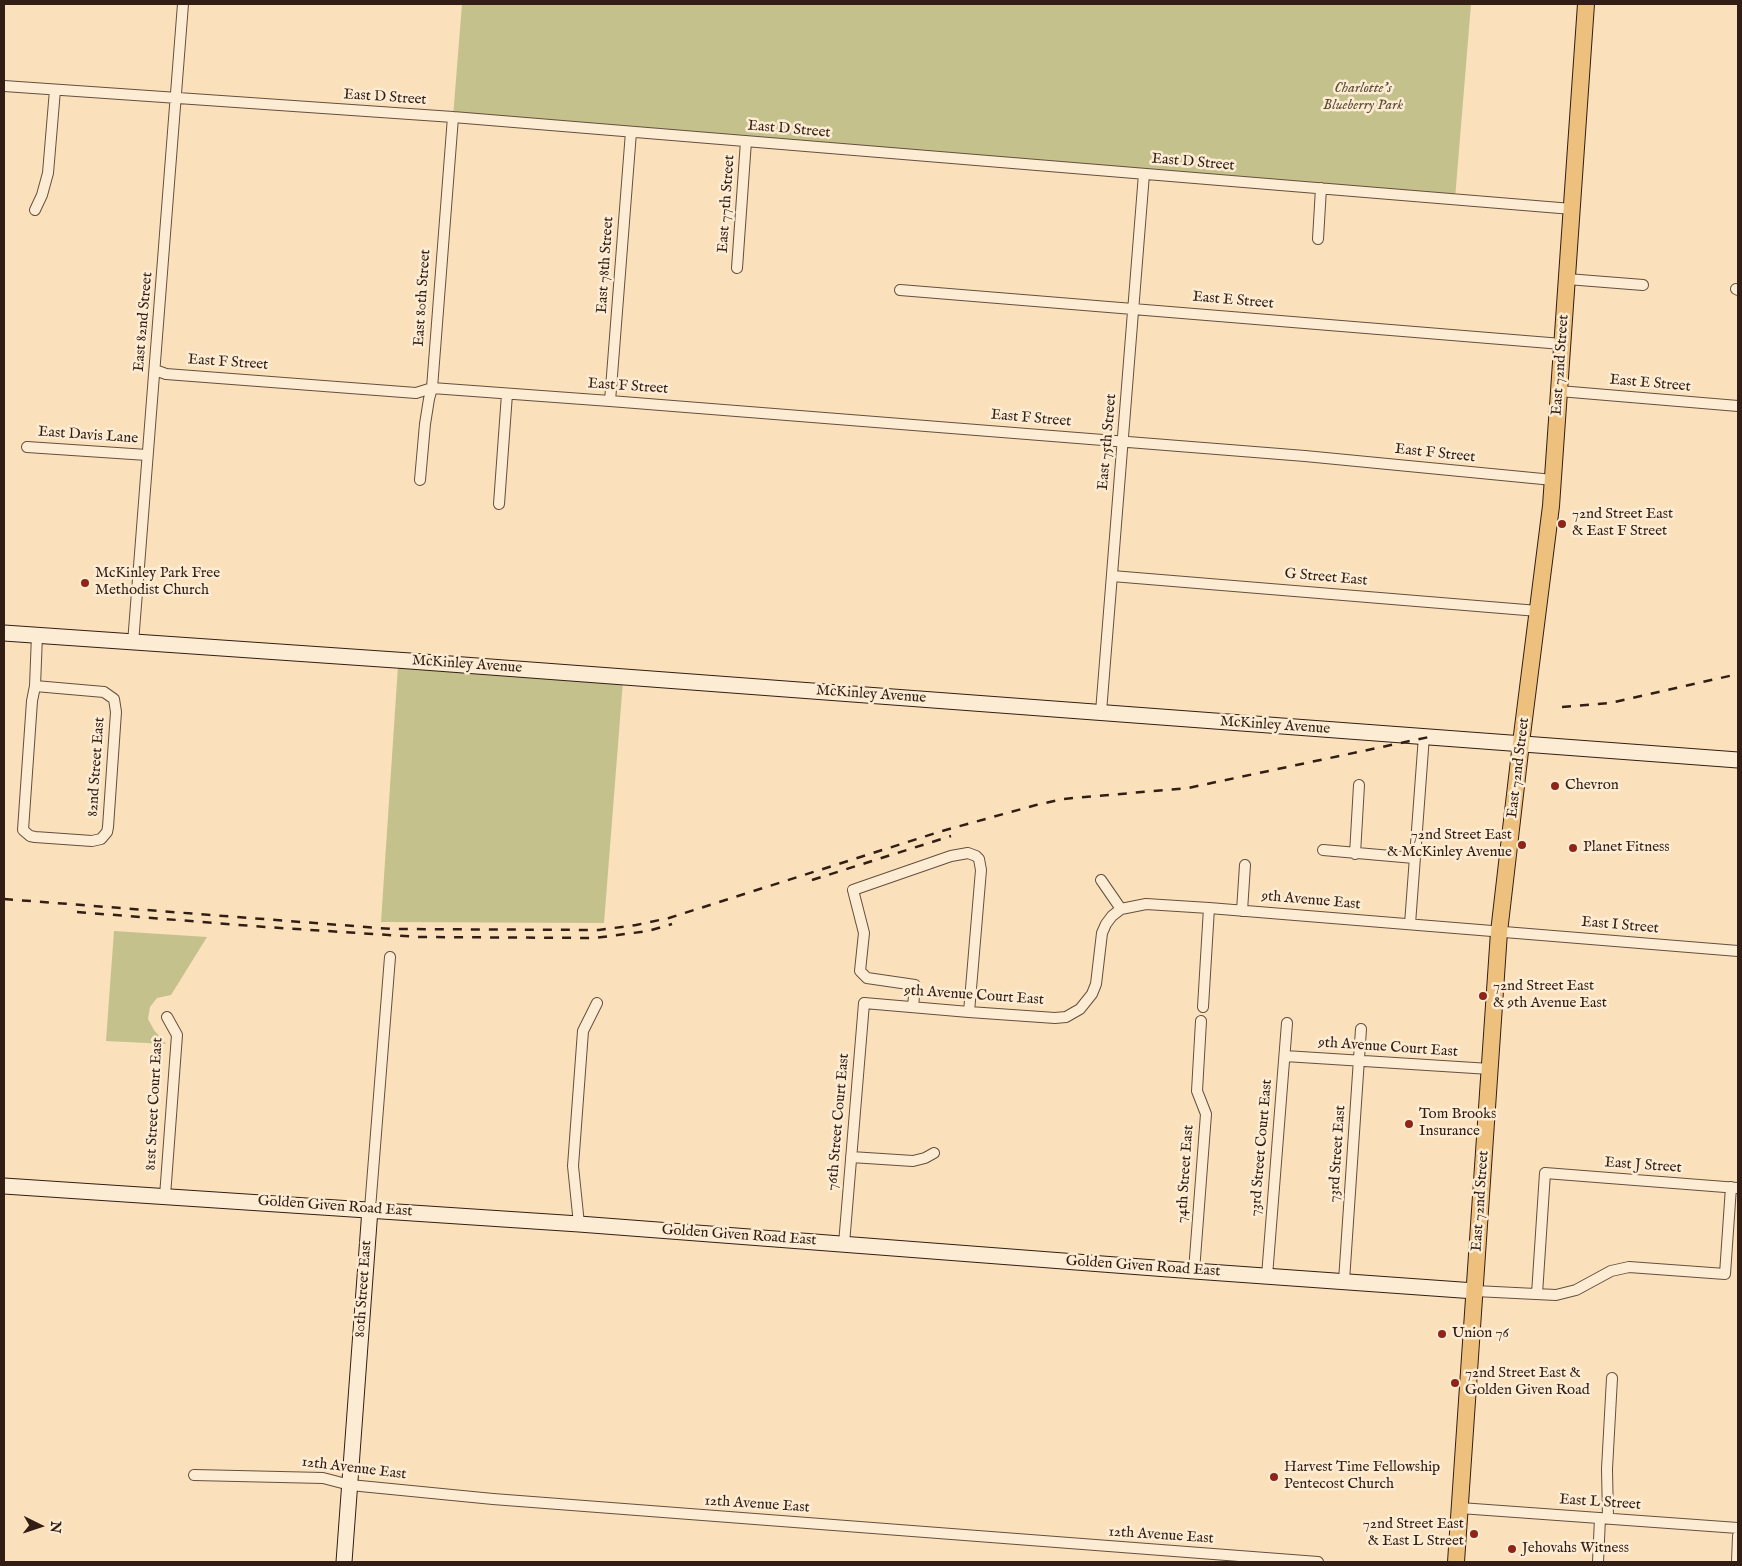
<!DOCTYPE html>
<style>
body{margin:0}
#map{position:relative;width:1742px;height:1566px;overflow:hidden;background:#fae1bb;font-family:"IM FELL English",serif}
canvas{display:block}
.frame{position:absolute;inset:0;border:5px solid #331e15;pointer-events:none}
.north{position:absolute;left:15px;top:1501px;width:50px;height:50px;-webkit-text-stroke:4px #fcecd3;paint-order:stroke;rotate:94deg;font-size:14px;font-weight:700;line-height:20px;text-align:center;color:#331e15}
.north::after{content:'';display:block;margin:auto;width:18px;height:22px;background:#331e15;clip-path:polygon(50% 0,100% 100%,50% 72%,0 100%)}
</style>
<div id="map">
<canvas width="1742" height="1566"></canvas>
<div class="frame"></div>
<div class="north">N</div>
</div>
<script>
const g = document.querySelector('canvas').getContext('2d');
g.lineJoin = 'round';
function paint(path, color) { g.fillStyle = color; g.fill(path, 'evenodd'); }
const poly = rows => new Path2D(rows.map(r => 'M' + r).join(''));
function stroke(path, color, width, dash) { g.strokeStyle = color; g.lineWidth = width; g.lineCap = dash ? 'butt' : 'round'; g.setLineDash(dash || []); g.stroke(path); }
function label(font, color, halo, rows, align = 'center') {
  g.font = font + ' "IM FELL English",serif'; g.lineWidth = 5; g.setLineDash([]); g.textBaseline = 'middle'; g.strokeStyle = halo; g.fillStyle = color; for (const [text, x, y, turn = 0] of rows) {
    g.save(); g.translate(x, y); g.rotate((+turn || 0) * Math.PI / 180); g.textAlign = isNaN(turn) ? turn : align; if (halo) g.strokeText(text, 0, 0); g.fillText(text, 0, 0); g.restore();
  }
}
paint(poly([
 [462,4,1471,4,1455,199,453,117],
 [398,666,623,681,604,923,381,922],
 [114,931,207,937,171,995,157,998,150,1007,148,1019,154,1030,166,1044,106,1041]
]), '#c5c18c');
const street = poly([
 [4,86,453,117,1572,209],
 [35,210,42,195,48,173,55,90],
 [1318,239,1321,188],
 [737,268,746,141],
 [1567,279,1643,285],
 [1736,289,1738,290],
 [900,290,1562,344],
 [155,370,166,374,416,393,432,388,610,401,1305,456,1553,480],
 [1559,391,1738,406],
 [610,401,631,132],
 [27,447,147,455],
 [420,480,425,424,429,399,432,388,453,117],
 [499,504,507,394],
 [1112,576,1538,611],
 [133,643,183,4],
 [35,686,104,692,114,699,116,712,108,827,107,832,101,839,92,841,35,837,30,836,23,830,32,701,35,686,37,635],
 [1101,712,1144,174],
 [1323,850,1414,858],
 [1355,854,1359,785],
 [1101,880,1121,909],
 [1242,911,1245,865],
 [1410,924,1424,736],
 [913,1007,915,985,867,978,860,971,864,933,853,890,951,856,968,853,976,856,979,859,981,870,969,1012],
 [1203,1007,1209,908],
 [1285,1056,1490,1069],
 [851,1157,913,1161,925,1158,934,1153],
 [165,1196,177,1035,167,1017],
 [370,1209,390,957],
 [579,1224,573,1166,583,1031,597,1003],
 [844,1244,864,1003,969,1012,1055,1018,1066,1017,1080,1009,1092,994,1096,984,1102,933,1106,924,1112,916,1121,909,1146,904,1209,908,1738,951],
 [1194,1271,1206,1114,1197,1091,1201,1021],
 [1267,1276,1287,1023],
 [1344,1281,1361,1029],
 [1475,1291,1556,1295,1576,1290,1611,1271,1629,1267,1725,1274,1731,1187],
 [1537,1294,1545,1173,1738,1188],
 [194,1475,323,1478,350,1485,493,1499,1318,1562],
 [1460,1508,1738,1528],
 [1608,1518,1607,1469,1612,1378],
 [1598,1562,1600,1518],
 [1737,1562,1738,1536]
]);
const secondary = poly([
 [4,633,410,661,1738,760],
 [4,1186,579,1224,1194,1271,1475,1291],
 [344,1562,370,1209]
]);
const primary = poly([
 [1456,1562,1499,932,1521,743,1551,506,1586,4]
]);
stroke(street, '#654f3e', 12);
stroke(secondary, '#331e15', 17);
stroke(primary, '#331e15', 18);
stroke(street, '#fcecd3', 10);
stroke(secondary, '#fcecd3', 15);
stroke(primary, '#edc07e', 16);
stroke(poly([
 [1562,707,1610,703,1738,674],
 [812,880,951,836],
 [4,899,392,929,599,930,636,925,669,918,942,831,1036,805,1063,799,1188,788,1429,737],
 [77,912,265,927,419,937,595,938,648,931,672,924]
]), '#331e15', 2.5, [9, 9]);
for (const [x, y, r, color] of [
 [1562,524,5,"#8f2418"],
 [85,583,5,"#8f2418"],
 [1555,786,5,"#8f2418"],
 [1522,845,5,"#8f2418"],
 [1573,848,5,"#8f2418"],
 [1483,996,5,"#8f2418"],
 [1409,1124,5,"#8f2418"],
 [1442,1334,5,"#8f2418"],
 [1455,1383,5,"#8f2418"],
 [1274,1477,5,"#8f2418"],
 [1474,1534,5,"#8f2418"],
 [1512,1549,5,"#8f2418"]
]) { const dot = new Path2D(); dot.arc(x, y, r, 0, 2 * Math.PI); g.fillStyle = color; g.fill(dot); stroke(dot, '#fcecd3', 2); }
label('italic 15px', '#5f4f39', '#fcecd3', [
 ["Charlotte's",1363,89],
 ["Blueberry Park",1363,106]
]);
label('15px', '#331e15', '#fcecd3', [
 ["East D Street",385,98,4],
 ["East D Street",789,130,5],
 ["East D Street",1193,163,5],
 ["East 77th Street",727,204,-86],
 ["East 78th Street",606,265,-86],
 ["East 80th Street",423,298,-86],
 ["East E Street",1233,301,5],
 ["East 82nd Street",144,322,-85],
 ["East F Street",228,363,4],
 ["East 72nd Street",1561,365,-86],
 ["East E Street",1650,384,5],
 ["East F Street",628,387,4],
 ["East F Street",1031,419,5],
 ["East Davis Lane",88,436,4],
 ["East 75th Street",1108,442,-85],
 ["East F Street",1435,454,6],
 ["G Street East",1326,578,5],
 ["McKinley Avenue",467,665,4],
 ["McKinley Avenue",871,695,4],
 ["McKinley Avenue",1275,726,4],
 ["82nd Street East",97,767,-86],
 ["East 72nd Street",1519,768,-83],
 ["9th Avenue East",1311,901,5],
 ["East I Street",1620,926,5],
 ["9th Avenue Court East",974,996,4],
 ["9th Avenue Court East",1388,1048,4],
 ["81st Street Court East",155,1104,-87],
 ["76th Street Court East",839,1122,-85],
 ["73rd Street Court East",1262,1148,-85],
 ["73rd Street East",1338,1154,-86],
 ["East J Street",1643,1166,4],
 ["74th Street East",1186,1174,-86],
 ["East 72nd Street",1481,1201,-86],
 ["Golden Given Road East",335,1207,4],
 ["Golden Given Road East",739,1236,4],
 ["Golden Given Road East",1143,1267,4],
 ["80th Street East",364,1289,-86],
 ["12th Avenue East",354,1469,7],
 ["East L Street",1600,1503,4],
 ["12th Avenue East",757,1505,4],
 ["12th Avenue East",1161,1536,4]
]);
label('15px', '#331e15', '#fcecd3', [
 ["72nd Street East",1572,515],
 ["& East F Street",1572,532],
 ["McKinley Park Free",95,574],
 ["Methodist Church",95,591],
 ["Chevron",1565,786],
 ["72nd Street East",1512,836,"right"],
 ["& McKinley Avenue",1512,853,"right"],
 ["Planet Fitness",1583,848],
 ["72nd Street East",1493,987],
 ["& 9th Avenue East",1493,1004],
 ["Tom Brooks",1419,1115],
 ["Insurance",1419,1132],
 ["Union 76",1452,1334],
 ["72nd Street East &",1465,1374],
 ["Golden Given Road",1465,1391],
 ["Harvest Time Fellowship",1284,1468],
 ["Pentecost Church",1284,1485],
 ["72nd Street East",1464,1525,"right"],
 ["& East L Street",1464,1542,"right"],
 ["Jehovahs Witness",1522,1549]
], 'left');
</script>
